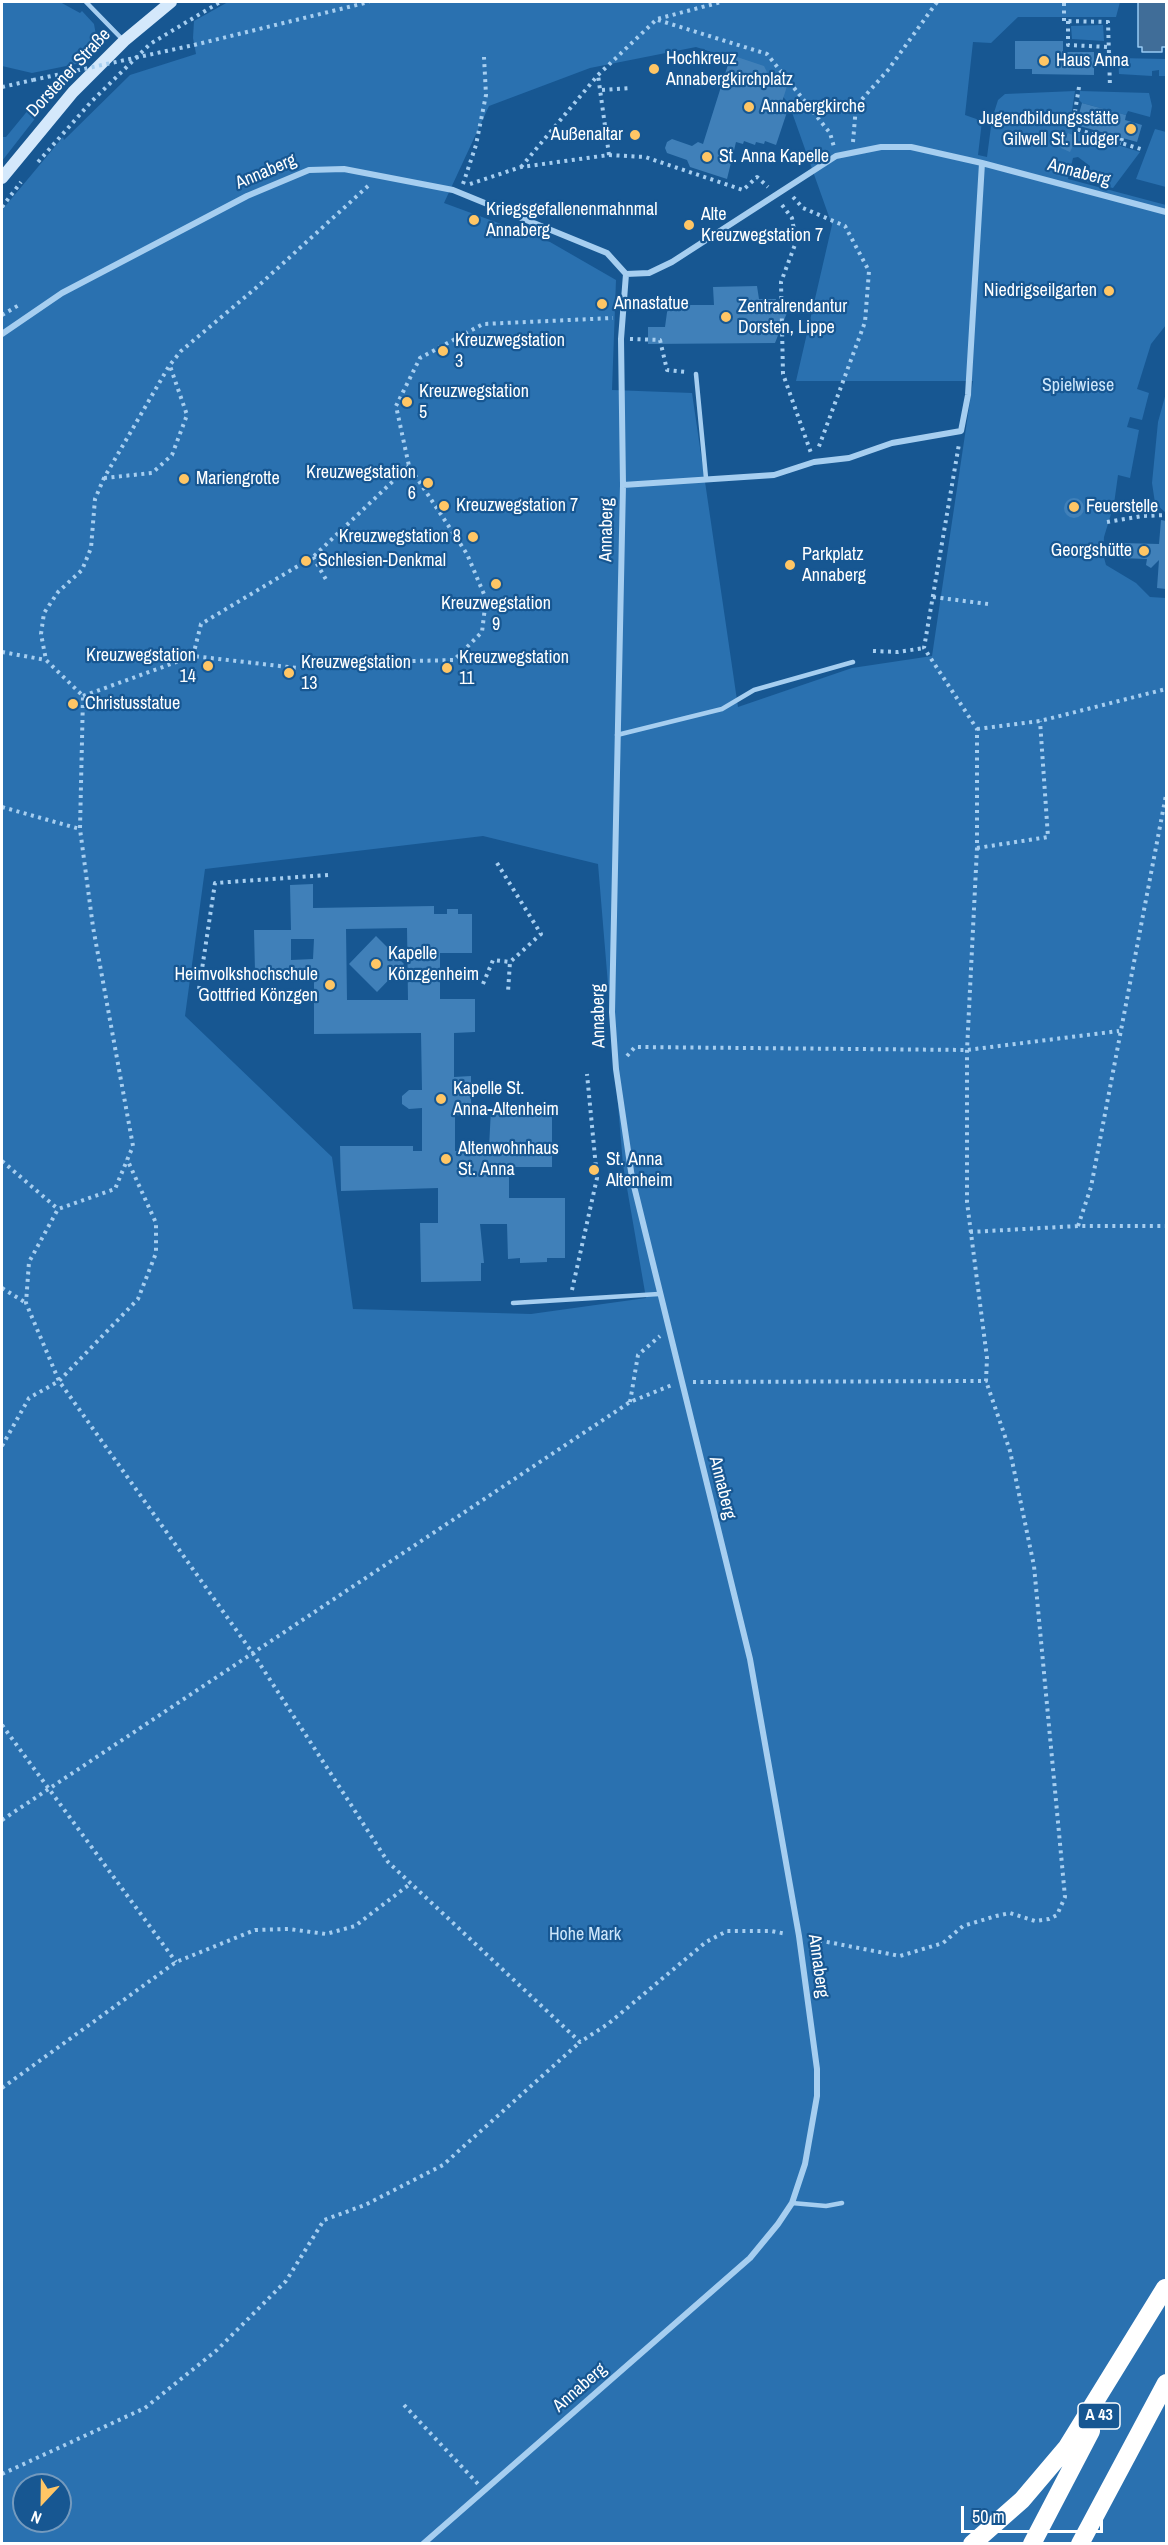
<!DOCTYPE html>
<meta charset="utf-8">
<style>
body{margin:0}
#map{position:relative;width:1168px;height:2545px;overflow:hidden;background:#175792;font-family:"Archivo Narrow",sans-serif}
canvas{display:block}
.frame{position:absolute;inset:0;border:3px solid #fff;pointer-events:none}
.north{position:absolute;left:12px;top:2473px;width:60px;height:60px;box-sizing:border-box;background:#175792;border:2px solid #749abe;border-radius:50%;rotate:202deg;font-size:16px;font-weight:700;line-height:24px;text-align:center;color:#fff}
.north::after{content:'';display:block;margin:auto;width:21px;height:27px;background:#ffc665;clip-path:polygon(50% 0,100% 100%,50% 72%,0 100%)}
.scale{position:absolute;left:961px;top:2506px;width:142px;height:27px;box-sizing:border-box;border:3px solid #fff;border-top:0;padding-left:8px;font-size:18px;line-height:21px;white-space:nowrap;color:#fff;-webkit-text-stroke:4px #175792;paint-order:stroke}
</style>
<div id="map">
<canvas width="1168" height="2545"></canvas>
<div class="frame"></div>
<div class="north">N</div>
<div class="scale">50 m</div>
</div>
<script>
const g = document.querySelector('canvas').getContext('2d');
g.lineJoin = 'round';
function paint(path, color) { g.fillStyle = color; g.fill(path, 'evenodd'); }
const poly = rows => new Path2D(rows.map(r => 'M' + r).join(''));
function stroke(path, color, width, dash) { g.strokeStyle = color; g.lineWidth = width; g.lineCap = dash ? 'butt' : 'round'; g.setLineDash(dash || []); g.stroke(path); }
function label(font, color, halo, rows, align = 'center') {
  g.font = font + ' "Archivo Narrow",sans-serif'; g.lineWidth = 4.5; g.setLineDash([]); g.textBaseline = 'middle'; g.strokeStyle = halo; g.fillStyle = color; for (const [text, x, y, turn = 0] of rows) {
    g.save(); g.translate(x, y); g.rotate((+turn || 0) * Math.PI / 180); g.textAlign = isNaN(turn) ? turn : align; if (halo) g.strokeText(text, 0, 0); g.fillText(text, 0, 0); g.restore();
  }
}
paint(poly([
 [2,2,60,2,80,13,82,11,94,24,98,46,94,55,81,59,81,63,32,73,2,66],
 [228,2,1120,2,1116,17,1018,17,991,43,973,42,965,115,982,121,978,155,987,157,992,119,998,100,1005,94,1075,91,1070,124,1073,131,1140,152,1113,188,1087,182,1090,166,1078,157,1073,158,1068,179,1166,205,1166,325,1151,344,1137,389,1149,393,1142,420,1130,417,1127,427,1139,430,1130,478,1118,475,1114,504,1104,537,1103,554,1106,565,1136,583,1150,597,1166,598,1166,2543,2,2543,2,210,63,137,64,140,130,75,196,54,193,38,194,21],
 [696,47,760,68,789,104,832,225,796,381,973,381,932,656,852,668,738,707,692,393,612,390,616,280,550,242,444,203,489,106,590,68],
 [483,836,598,864,623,1165,646,1298,531,1314,353,1309,332,1157,185,1016,205,869],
 [24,2485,60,2485,60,2521,24,2521],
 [1103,25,1104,41,1072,39,1071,26],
 [1118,58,1166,59,1166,76,1159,76,1159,70,1152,71,1152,76,1119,74],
 [1080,91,1149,93,1152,106,1150,117,1128,111,1126,115,1082,103,1079,100],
 [43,92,51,98,2,161,2,137,6,137],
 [1155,129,1166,132,1166,187,1136,179],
 [1166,393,1166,513,1155,503,1152,483,1158,422]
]), '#2a71b0');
const water = poly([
 [1138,2,1166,2,1166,47,1162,47,1162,52,1142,52,1142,47,1138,47,1138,2]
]);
paint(water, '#406d98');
stroke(water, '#98caf3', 1.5);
paint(poly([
 [1015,41,1063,41,1063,52,1094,52,1094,75,1032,74,1032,69,1015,69],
 [731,55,764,66,769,76,788,83,782,102,787,112,776,145,765,141,764,144,756,142,755,145,744,141,743,144,736,142,727,179,690,167,687,160,667,153,665,148,667,142,672,139,692,146,698,142,703,144],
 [1082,103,1126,115,1125,120,1142,125,1137,142,1076,125],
 [1068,133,1077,137,1070,152,1061,148],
 [757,286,759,299,776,299,776,306,790,305,775,343,648,344,648,327,665,327,668,305,714,305,713,287],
 '1064 508a10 10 0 1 1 20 0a10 10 0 1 1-20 0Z',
 [1161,520,1166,521,1166,589,1157,588,1159,560,1151,568,1146,565,1147,559,1120,558,1121,543,1159,544],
 [313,884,313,908,434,906,434,914,447,914,447,909,458,909,458,914,472,914,472,953,440,953,440,999,475,999,475,1032,454,1033,454,1077,471,1076,471,1116,455,1115,455,1151,492,1151,489,1148,491,1109,552,1109,552,1167,509,1167,509,1198,565,1198,565,1258,547,1258,547,1262,520,1263,520,1258,508,1259,507,1224,480,1224,484,1263,481,1263,481,1281,421,1282,420,1223,438,1223,438,1188,341,1191,340,1146,413,1146,413,1151,422,1151,422,1108,409,1109,402,1104,402,1096,409,1090,422,1090,421,1033,314,1034,314,970,255,971,254,930,291,930,290,885],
 [407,928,408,1000,347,1000,346,929],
 [291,939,314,939,313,959,291,960],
 [376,936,404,964,377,992,349,964]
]), '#4080b9');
stroke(poly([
 [1064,3,1064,21,1108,22,1110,87],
 [658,20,767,54,830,133,834,147],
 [1068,21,1068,45,1109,47],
 [194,45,369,2],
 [2,87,33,80],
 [1079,87,1073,124,1076,129,1121,143],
 [602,90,630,88],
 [1122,138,1121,143,1144,150],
 [853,142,856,106,888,70,937,2],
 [609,155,645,157,743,190,757,177,768,187],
 [38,162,91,102,150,44,220,2],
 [521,167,598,75,657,19,721,2],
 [267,172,289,160,294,163],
 [463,184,476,145,486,95,484,57],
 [470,184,521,167,609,155,598,75],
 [368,186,257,287,181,351,169,366,104,478,95,499,91,548,82,570,58,592,44,613,41,634,46,660,83,696,80,829,93,927,133,1146,115,1189,58,1209,29,1262,26,1303,59,1381,254,1655,388,1862,580,2042,608,2024,706,1942,727,1931,771,1931,787,1934],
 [793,197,803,208,845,226,869,271,865,322,818,449],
 [782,205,792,218,796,242,781,282,783,374,811,453],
 [2,207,21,182],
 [2,315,19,305],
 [630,339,660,340,667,370,686,372],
 [104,478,152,473,172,455,187,415,170,366],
 [1107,522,1143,516,1166,515],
 [313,557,328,583],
 [933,597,988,604],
 [873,651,898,652,924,648],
 [2,652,46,660],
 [193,656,201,624,313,557,409,466],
 [83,696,193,656,297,668,371,662,454,660,482,632,486,599,467,554,409,466,396,406,420,358,483,324,613,318],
 [977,729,1040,721,1166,689],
 [2,807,80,829],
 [977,848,1048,837,1040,721],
 [497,863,541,934,510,962,508,992],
 [483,984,493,960,510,962],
 [199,989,215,883,328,875],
 [627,1056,635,1047,967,1050,1119,1031],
 [2,1161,58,1209],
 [1078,1226,1091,1187,1166,795],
 [970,1232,1078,1226,1166,1226],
 [2,1288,26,1303],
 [572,1290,597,1178,587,1074],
 [693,1382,986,1381,987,1358,967,1202,967,1050,977,848,977,729,924,648,959,444],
 [630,1402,638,1355,660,1336],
 [2,1446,29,1398,59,1381,138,1299,156,1253,156,1223,127,1159],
 [2,1725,176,1962],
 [2,1820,630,1402,672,1385],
 [812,1939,900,1956,943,1943,963,1926,996,1916,1010,1913,1035,1921,1049,1919,1057,1915,1065,1897,1034,1566,1010,1451,986,1381],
 [2,2088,176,1962,255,1930,289,1929,326,1934,355,1926,410,1884],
 [404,2405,478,2484],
 [2,2474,145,2408,217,2350,286,2281,324,2220,365,2205,443,2165,580,2042]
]), '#a6cef0', 4, [3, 4.5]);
stroke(poly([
 [86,2,124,41],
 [696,374,706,478],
 [617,735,722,709,754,690,853,662],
 [513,1303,659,1294],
 [792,2203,826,2206,842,2203]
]), '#a6cef0', 4.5);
stroke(poly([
 [626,274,649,273,672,262,836,156,881,147,911,147,982,163,1166,212],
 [2,334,62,293,247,196,309,170,344,169,453,190,607,253,626,274,621,339,623,485,612,1012,616,1069,632,1178,750,1659,799,1936,817,2069,817,2096,805,2164,792,2203,778,2224,750,2258,423,2544],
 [623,485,774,475,814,462,849,458,892,443,961,431,968,395,982,163]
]), '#a6cef0', 6);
stroke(poly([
 [2,178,73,92,124,41,171,2]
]), '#d4e8fb', 12);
stroke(poly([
 [972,2544,1022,2500,1067,2447,1165,2288],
 [1032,2544,1091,2431],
 [1080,2544,1166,2383]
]), '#fff', 18);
stroke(poly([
 [33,80,194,45]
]), '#a6cef0', 4, [3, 4.5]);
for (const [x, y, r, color] of [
 [1044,61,6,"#ffc665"],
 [654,69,6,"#ffc665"],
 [749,107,6,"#ffc665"],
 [1131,129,6,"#ffc665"],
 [635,135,6,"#ffc665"],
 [707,157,6,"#ffc665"],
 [474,220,6,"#ffc665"],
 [689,225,6,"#ffc665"],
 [1109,291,6,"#ffc665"],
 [602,304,6,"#ffc665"],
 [726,317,6,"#ffc665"],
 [443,351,6,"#ffc665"],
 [407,402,6,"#ffc665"],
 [184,479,6,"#ffc665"],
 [428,483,6,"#ffc665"],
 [444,506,6,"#ffc665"],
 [1074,507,6,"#ffc665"],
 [473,537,6,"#ffc665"],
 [1144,551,6,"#ffc665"],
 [306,561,6,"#ffc665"],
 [790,565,6,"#ffc665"],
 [496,584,6,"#ffc665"],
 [208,666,6,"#ffc665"],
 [447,668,6,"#ffc665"],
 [289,673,6,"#ffc665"],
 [73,704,6,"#ffc665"],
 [376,964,6,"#ffc665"],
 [330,985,6,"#ffc665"],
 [441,1099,6,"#ffc665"],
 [446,1159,6,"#ffc665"],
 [594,1170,6,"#ffc665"]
]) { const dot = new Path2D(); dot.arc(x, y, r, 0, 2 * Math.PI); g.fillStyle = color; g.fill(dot); stroke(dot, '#175792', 2); }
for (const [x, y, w] of [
 [1099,2416,42]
]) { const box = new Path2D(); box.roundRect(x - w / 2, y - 13, w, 26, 4.5); g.fillStyle = '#175792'; g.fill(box); stroke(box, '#fff', 1.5); }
label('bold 16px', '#fff', null, [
 ["A 43",1099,2416]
]);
label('18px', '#fff', '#175792', [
 ["Hochkreuz",666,59],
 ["Annabergkirchplatz",666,80],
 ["Haus Anna",1056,61],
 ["Annabergkirche",761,107],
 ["Jugendbildungsstätte",1119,119,"right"],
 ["Gilwell St. Ludger",1119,140,"right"],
 ["Außenaltar",623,135,"right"],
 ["St. Anna Kapelle",719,157],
 ["Kriegsgefallenenmahnmal",486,210],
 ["Annaberg",486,231],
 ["Alte",701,215],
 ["Kreuzwegstation 7",701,236],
 ["Niedrigseilgarten",1097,291,"right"],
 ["Annastatue",614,304],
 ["Zentralrendantur",738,307],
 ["Dorsten, Lippe",738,328],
 ["Kreuzwegstation",455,341],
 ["3",455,362],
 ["Kreuzwegstation",419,392],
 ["5",419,413],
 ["Kreuzwegstation",416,473,"right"],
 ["6",416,494,"right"],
 ["Mariengrotte",196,479],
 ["Kreuzwegstation 7",456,506],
 ["Feuerstelle",1086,507],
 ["Kreuzwegstation 8",461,537,"right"],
 ["Georgshütte",1132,551,"right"],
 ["Parkplatz",802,555],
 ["Annaberg",802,576],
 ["Schlesien-Denkmal",318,561],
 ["Kreuzwegstation",496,604,"center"],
 ["9",496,625,"center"],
 ["Kreuzwegstation",196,656,"right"],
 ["14",196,677,"right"],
 ["Kreuzwegstation",459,658],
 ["11",459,679],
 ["Kreuzwegstation",301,663],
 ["13",301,684],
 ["Christusstatue",85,704],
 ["Kapelle",388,954],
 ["Könzgenheim",388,975],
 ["Heimvolkshochschule",318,975,"right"],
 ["Gottfried Könzgen",318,996,"right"],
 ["Kapelle St.",453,1089],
 ["Anna-Altenheim",453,1110],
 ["Altenwohnhaus",458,1149],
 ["St. Anna",458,1170],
 ["St. Anna",606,1160],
 ["Altenheim",606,1181]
], 'left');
label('18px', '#fff', '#175792', [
 ["Dorstener Straße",69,73,-47],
 ["Annaberg",266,172,-23],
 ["Annaberg",1079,173,15],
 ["Annaberg",607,530,-89],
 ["Annaberg",599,1016,-91],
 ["Annaberg",722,1488,76],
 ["Annaberg",818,1966,82],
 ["Annaberg",580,2388,-41]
]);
label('18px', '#cde6fb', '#175792', [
 ["Spielwiese",1078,386],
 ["Hohe Mark",585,1935]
]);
</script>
